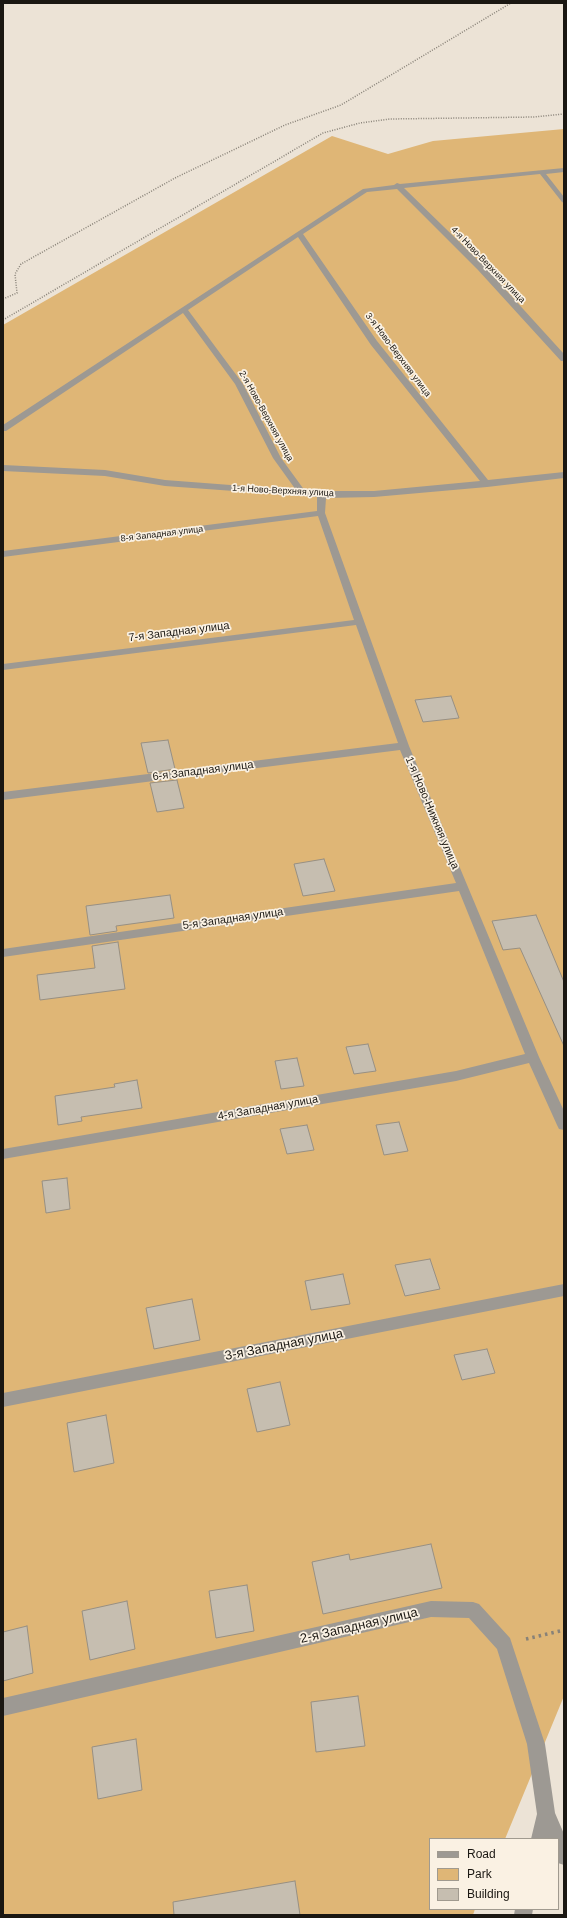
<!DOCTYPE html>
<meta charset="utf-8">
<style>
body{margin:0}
#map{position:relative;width:567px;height:1918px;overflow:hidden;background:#ece3d6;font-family:Arial,sans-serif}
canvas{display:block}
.frame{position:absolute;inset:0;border:4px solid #1a1712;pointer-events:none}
.legend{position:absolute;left:429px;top:1838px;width:130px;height:72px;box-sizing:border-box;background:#faf1e3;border:1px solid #a09a8f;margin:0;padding:5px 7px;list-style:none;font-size:12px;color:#1a1712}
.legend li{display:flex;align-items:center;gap:8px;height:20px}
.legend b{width:20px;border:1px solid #a09a8f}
</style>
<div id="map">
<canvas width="567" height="1918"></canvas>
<div class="frame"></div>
<ul class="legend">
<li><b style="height:5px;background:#9d9993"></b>Road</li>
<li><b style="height:11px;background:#dfb676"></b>Park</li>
<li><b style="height:11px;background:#c6beb0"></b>Building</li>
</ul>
</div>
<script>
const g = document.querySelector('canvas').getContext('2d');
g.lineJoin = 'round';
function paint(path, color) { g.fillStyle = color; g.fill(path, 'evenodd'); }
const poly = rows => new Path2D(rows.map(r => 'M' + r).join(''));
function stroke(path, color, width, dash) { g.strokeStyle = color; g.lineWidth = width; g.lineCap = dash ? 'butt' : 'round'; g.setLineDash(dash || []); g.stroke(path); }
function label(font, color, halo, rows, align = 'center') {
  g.font = font + ' Arial,sans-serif'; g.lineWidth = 3.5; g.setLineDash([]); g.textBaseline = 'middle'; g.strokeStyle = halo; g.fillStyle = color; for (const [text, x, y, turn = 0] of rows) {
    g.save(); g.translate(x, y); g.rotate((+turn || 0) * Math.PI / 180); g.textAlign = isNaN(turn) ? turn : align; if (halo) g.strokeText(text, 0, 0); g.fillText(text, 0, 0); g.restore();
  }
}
paint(poly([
 [564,129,564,1696,505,1839,430,1839,430,1909,475,1909,473,1915,3,1915,3,325,332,136,388,154,433,141]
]), '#dfb676');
const building = poly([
 [451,696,459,718,423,722,415,700,451,696],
 [168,740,175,769,148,773,141,743,168,740],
 [177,780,184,808,157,812,150,783,177,780],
 [324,859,335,891,303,896,294,864,324,859],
 [170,895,174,918,116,926,117,931,90,935,86,906,170,895],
 [536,915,564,982,564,1046,520,948,503,950,492,921,536,915],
 [118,942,125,989,40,1000,37,975,95,968,92,946,118,942],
 [368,1044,376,1071,354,1074,346,1047,368,1044],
 [297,1058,304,1086,281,1089,275,1061,297,1058],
 [137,1080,142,1108,81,1117,82,1121,58,1125,55,1096,115,1087,114,1084,137,1080],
 [399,1122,408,1151,384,1155,376,1125,399,1122],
 [307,1125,314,1150,287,1154,280,1129,307,1125],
 [67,1178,70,1209,46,1213,42,1181,67,1178],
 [430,1259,440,1289,405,1296,395,1265,430,1259],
 [343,1274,350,1304,311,1310,305,1281,343,1274],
 [192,1299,200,1340,154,1349,146,1308,192,1299],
 [487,1349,495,1373,462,1380,454,1355,487,1349],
 [280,1382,290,1425,257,1432,247,1389,280,1382],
 [106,1415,114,1463,74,1472,67,1423,106,1415],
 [431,1544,442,1588,323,1614,312,1562,349,1554,350,1560,431,1544],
 [247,1585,254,1631,216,1638,209,1591,247,1585],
 [127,1601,135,1649,90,1660,82,1611,127,1601],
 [27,1626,33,1673,3,1681,3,1632,27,1626],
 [358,1696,365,1746,316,1752,311,1702,358,1696],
 [136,1739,142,1790,98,1799,92,1747,136,1739],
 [295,1881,300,1915,174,1915,173,1902,295,1881]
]);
paint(building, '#c6beb0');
stroke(building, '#989083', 1);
stroke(poly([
 [3,299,17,293,15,274,21,264,175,178,285,125,341,105,511,3],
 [3,320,323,133,360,123,390,119,534,117,564,114]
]), '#888278', 1.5, [1, 1.5]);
stroke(poly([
 [526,1639,564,1630]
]), '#888278', 3.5, [2.5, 4]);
paint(poly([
 [564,168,564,172,546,174,564,197,564,203,562,202,540,174,404,188,484,266,564,354,564,361,561,361,478,270,397,189,367,192,303,234,377,341,488,480,564,472,564,478,487,487,374,497,326,498,325,513,409,746,539,1057,564,1111,564,1130,559,1129,557,1125,529,1063,456,1081,3,1159,3,1149,456,1071,525,1054,459,891,3,957,3,949,456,883,400,750,3,800,3,792,398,743,356,625,3,670,3,664,354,620,318,516,3,557,3,551,317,511,317,497,165,486,105,476,3,471,3,465,105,470,165,480,296,490,273,458,235,384,183,313,6,431,3,431,3,425,363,189,394,185,397,183,400,184,564,168],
 [298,237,371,345,480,481,374,491,305,491,281,458,243,384,188,310,298,237],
 [564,1284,564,1296,3,1407,3,1393,564,1284],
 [431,1601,473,1602,479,1604,510,1638,545,1744,555,1813,564,1834,564,1865,558,1863,558,1839,531,1839,537,1814,527,1744,497,1649,469,1618,431,1617,3,1716,3,1698,431,1601],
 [515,1909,533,1909,532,1915,514,1915,515,1909]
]), '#9d9993');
label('9px', '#1a1712', '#faf1e3', [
 ["4-я Ново-Верхняя улица",488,265,46],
 ["3-я Ново-Верхняя улица",398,355,53],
 ["2-я Ново-Верхняя улица",266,416,61],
 ["1-я Ново-Верхняя улица",283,491,3],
 ["8-я Западная улица",162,534,-7]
]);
label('11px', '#1a1712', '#faf1e3', [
 ["7-я Западная улица",179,632,-7],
 ["6-я Западная улица",203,771,-7],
 ["1-я Ново-Нижняя улица",432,813,67],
 ["5-я Западная улица",233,919,-8],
 ["4-я Западная улица",268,1108,-10]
]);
label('13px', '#1a1712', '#faf1e3', [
 ["3-я Западная улица",284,1345,-11],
 ["2-я Западная улица",359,1626,-13]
]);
</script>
